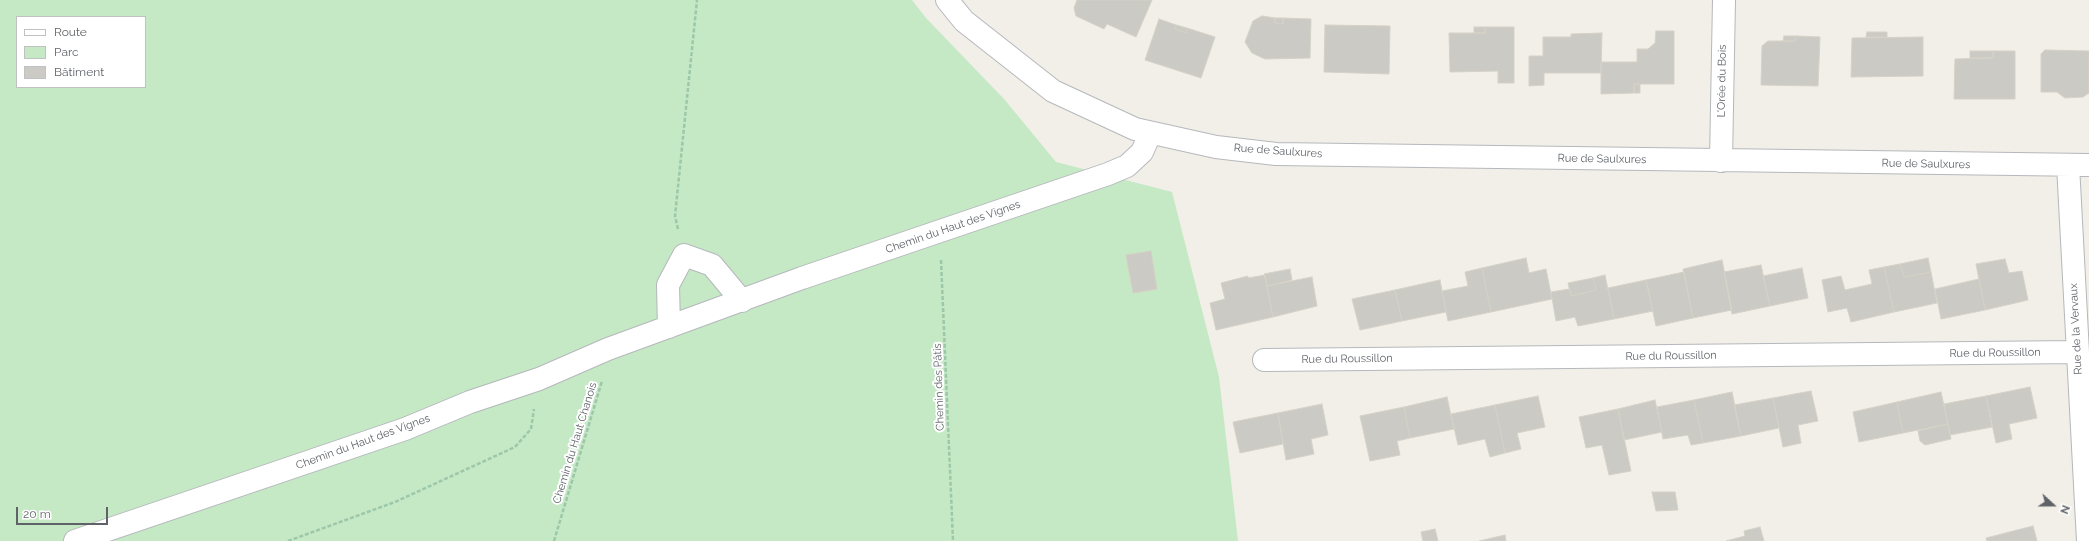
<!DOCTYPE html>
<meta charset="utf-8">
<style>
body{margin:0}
#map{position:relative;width:2089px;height:541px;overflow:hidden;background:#f1efe8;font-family:Raleway,sans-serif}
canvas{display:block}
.legend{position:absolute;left:16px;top:16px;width:130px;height:72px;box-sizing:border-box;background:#fff;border:1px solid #bfc1c3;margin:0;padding:5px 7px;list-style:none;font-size:12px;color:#5f6368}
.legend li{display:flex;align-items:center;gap:8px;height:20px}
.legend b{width:20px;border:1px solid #bfc1c3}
.north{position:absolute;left:2033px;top:485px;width:40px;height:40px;-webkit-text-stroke:3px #fff;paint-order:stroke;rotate:111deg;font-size:11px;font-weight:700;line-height:16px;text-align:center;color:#5f6368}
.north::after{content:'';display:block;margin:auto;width:14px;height:18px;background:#5f6368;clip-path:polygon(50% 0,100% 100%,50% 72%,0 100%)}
.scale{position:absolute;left:16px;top:507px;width:92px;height:18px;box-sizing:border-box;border:2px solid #5f6368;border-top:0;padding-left:5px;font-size:12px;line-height:14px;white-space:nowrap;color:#5f6368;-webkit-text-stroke:3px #fff;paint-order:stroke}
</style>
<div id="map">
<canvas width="2089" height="541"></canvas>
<ul class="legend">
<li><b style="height:5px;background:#fff"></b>Route</li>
<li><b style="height:11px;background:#c5e8c5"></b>Parc</li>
<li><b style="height:11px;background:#cccac5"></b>Bâtiment</li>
</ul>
<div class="north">N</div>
<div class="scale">20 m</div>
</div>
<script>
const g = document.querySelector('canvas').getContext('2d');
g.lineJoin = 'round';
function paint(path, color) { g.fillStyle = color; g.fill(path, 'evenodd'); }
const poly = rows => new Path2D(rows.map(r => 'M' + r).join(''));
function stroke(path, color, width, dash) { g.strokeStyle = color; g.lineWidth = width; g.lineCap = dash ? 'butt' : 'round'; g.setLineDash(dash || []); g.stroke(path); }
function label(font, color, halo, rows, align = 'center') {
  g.font = font + ' Raleway,sans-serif'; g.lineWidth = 4; g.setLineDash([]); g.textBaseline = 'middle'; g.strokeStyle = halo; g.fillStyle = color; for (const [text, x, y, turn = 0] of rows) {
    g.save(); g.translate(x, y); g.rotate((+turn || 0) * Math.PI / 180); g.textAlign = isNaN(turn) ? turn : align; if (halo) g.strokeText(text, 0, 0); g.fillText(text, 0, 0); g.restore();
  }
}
paint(poly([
 [0,0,912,0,926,18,1004,99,1056,162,1172,192,1219,377,1238,541,0,541],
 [17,17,145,17,145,87,17,87]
]), '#c5e8c5');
const building = poly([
 [1077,0,1152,0,1136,37,1107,24,1104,29,1076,16,1074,8,1077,0],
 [1262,16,1275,18,1275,23,1283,24,1283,18,1311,19,1310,58,1265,59,1252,53,1245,42,1253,21,1262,16],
 [1275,18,1283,18,1283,24,1275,23,1275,18],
 [1159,19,1176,25,1175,29,1186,33,1187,28,1215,37,1201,78,1145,60,1159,19],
 [1176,25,1187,28,1186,33,1175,29,1176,25],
 [1325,25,1390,26,1389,74,1324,72,1325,25],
 [1474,27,1485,27,1485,33,1474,33,1474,27],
 [1485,27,1514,27,1514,83,1498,83,1498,71,1450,72,1449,33,1485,33,1485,27],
 [1656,31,1674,31,1674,84,1634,84,1634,93,1601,94,1601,62,1637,62,1637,49,1648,49,1655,43,1656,31],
 [1867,32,1887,32,1887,37,1866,37,1867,32],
 [1602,33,1601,73,1544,73,1544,85,1529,86,1529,56,1543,56,1543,37,1571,37,1571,34,1602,33],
 [1784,36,1796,36,1795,41,1783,41,1784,36],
 [1796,36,1820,37,1818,86,1761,85,1762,46,1768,41,1795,41,1796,36],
 [1923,37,1923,76,1851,77,1852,38,1923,37],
 [2045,50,2089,51,2089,93,2083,97,2065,98,2057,92,2041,92,2041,54,2045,50],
 [1970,51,1993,51,1993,58,1970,58,1970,51],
 [1993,51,2015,51,2015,99,1954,99,1955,59,1993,58,1993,51],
 [1634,84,1640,84,1640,93,1634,93,1634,84],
 [1151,251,1157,289,1133,293,1126,255,1151,251],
 [1526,258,1529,273,1546,269,1552,299,1491,312,1482,268,1526,258],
 [1928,258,1931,272,1904,277,1900,264,1928,258],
 [2005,259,2009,273,2022,271,2028,300,1985,310,1976,264,2005,259],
 [1722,260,1732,310,1693,318,1683,269,1722,260],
 [1900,264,1904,277,1931,272,1937,303,1894,312,1884,267,1900,264],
 [1761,265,1770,306,1732,314,1724,272,1761,265],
 [1884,267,1894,312,1851,322,1847,308,1828,312,1822,280,1841,276,1845,290,1872,284,1869,270,1884,267],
 [1482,268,1491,312,1448,321,1442,291,1468,286,1465,272,1482,268],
 [1802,268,1808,298,1770,306,1763,276,1802,268],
 [1290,269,1292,280,1267,286,1264,274,1290,269],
 [1684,272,1693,318,1656,326,1646,280,1684,272],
 [1265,275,1273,317,1216,330,1210,303,1225,299,1221,283,1248,276,1248,278,1265,275],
 [1605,275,1614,319,1578,326,1575,317,1556,321,1551,292,1569,289,1571,296,1596,290,1593,278,1605,275],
 [1312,277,1317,306,1273,317,1267,286,1312,277],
 [1593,278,1596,290,1571,296,1568,283,1593,278],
 [1979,279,1985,310,1941,319,1935,289,1979,279],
 [1440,280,1446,312,1402,321,1395,290,1440,280],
 [1646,280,1653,311,1614,319,1608,288,1646,280],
 [1395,290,1402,321,1360,330,1352,299,1395,290],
 [2030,387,2037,418,2009,424,2012,439,1996,443,1986,396,2030,387],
 [1811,391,1818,421,1798,425,1801,443,1783,447,1773,398,1811,391],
 [1732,392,1741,436,1703,443,1694,400,1732,392],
 [1941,392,1948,424,1903,433,1897,402,1941,392],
 [1538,396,1545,427,1517,433,1521,449,1505,453,1495,405,1538,396],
 [1986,396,1992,427,1950,435,1944,404,1986,396],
 [1447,397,1454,429,1410,438,1404,407,1447,397],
 [1773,398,1779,428,1741,436,1734,405,1773,398],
 [1655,400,1662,432,1624,440,1618,409,1655,400],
 [1694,400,1703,443,1691,445,1688,435,1663,439,1657,407,1694,400],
 [1897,402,1903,433,1859,442,1853,412,1897,402],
 [1322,404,1328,435,1311,439,1314,454,1286,460,1278,413,1322,404],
 [1495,405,1505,453,1490,457,1485,439,1458,445,1451,414,1495,405],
 [1404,407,1410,438,1397,441,1400,455,1370,461,1360,416,1404,407],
 [1618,409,1631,471,1609,475,1602,445,1586,448,1579,417,1618,409],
 [1278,413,1283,444,1240,453,1233,422,1278,413],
 [1948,424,1951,439,1925,445,1920,441,1918,431,1948,424],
 [1652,492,1675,492,1678,510,1656,511,1652,492],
 [2033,526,2037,541,1987,541,1986,538,2033,526],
 [1760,527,1764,541,1726,541,1745,536,1744,531,1760,527],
 [1435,529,1438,541,1423,541,1421,532,1435,529],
 [1505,535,1506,541,1479,541,1505,535]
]);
paint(building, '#cccac5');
stroke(building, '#d6d1c6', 1);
const minor = poly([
 [947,0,964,21,1053,91,1135,129,1216,147,1276,154,2089,165],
 [1721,161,1724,0],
 [2068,165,2088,541],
 [669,327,668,285,684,255,712,265,742,301],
 [1264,360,2077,352],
 [75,541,405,429,470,402,539,379,608,349,802,278,1108,174,1127,166,1142,152,1150,134]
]);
stroke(minor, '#b5b8bc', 24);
stroke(poly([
 [678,229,675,216,697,0],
 [941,260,953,541],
 [288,541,395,502,515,447,531,429,534,409],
 [554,541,602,381]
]), '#9cc7a9', 2.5, [4, 2]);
stroke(minor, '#fff', 22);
label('11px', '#5f6368', '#fff', [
 ["L'Orée du Bois",1722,81,-89],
 ["Rue de Saulxures",1278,151,4],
 ["Rue de Saulxures",1602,159,1],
 ["Rue de Saulxures",1926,164,1],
 ["Chemin du Haut des Vignes",953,227,-19],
 ["Rue de la Vervaux",2076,329,-93],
 ["Rue du Roussillon",1995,353,-1],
 ["Rue du Roussillon",1671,356,-1],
 ["Rue du Roussillon",1347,359,-1],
 ["Chemin des Pâtis",939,387,-92],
 ["Chemin du Haut des Vignes",363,442,-20],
 ["Chemin du Haut Chanois",575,443,-73]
]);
</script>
